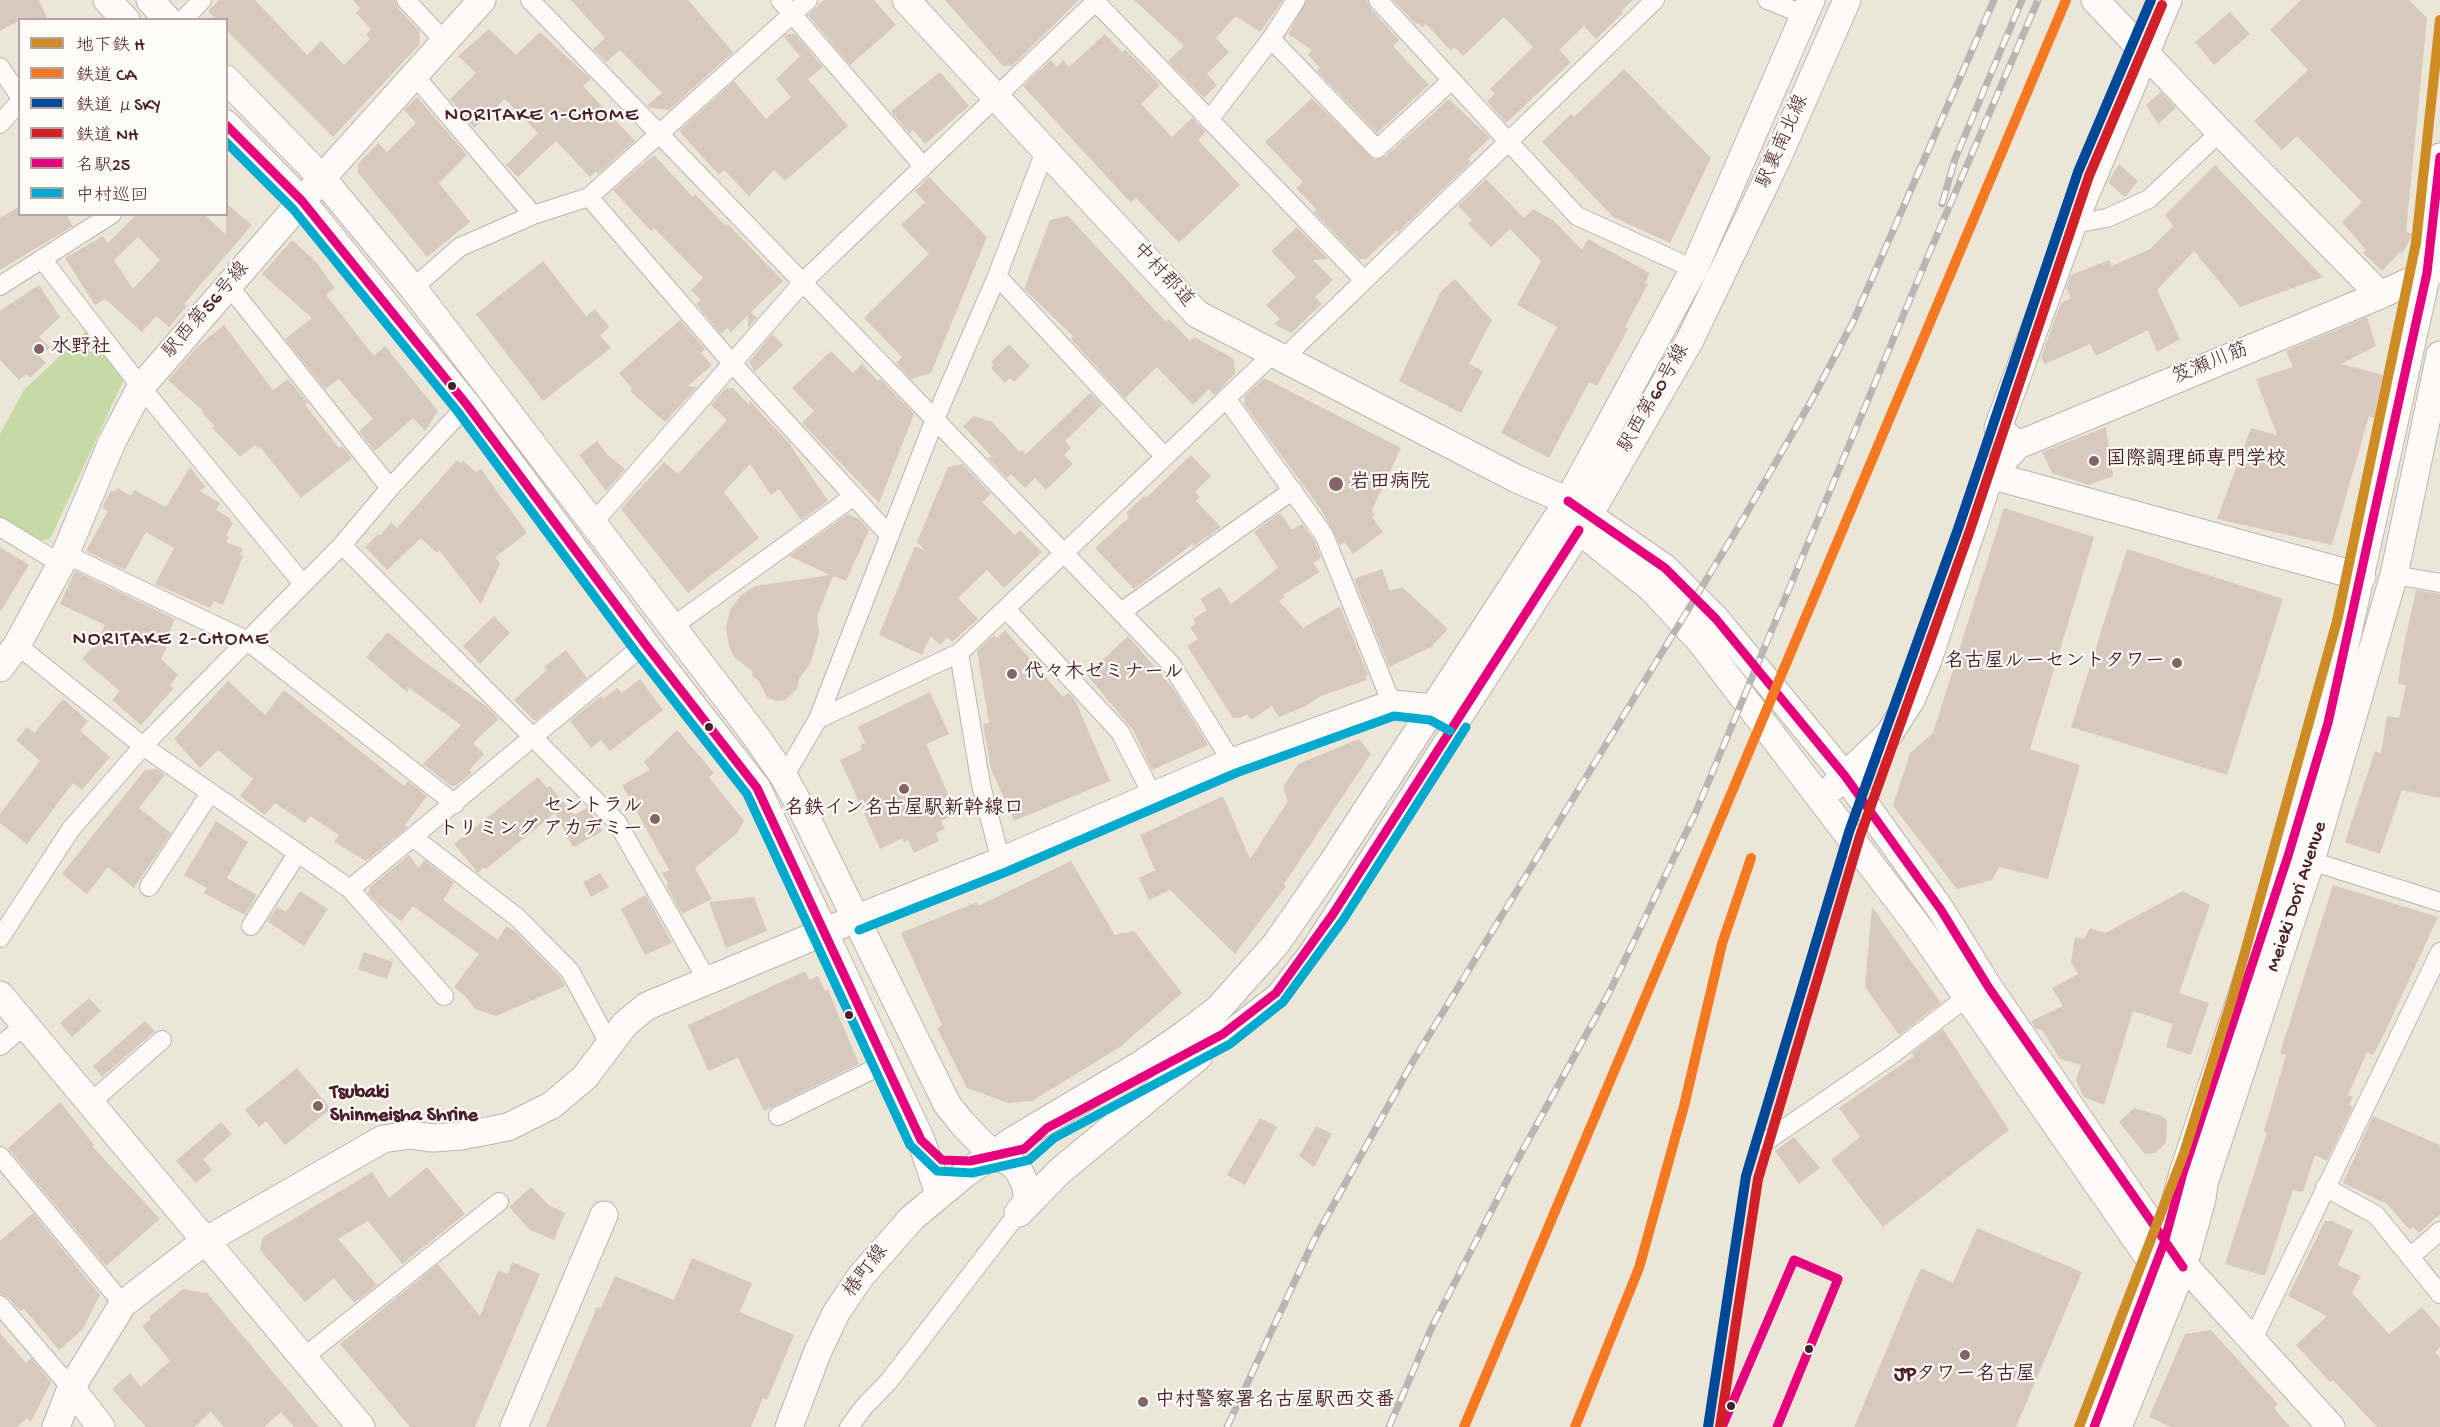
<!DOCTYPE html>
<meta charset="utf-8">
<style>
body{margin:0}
#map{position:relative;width:2440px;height:1427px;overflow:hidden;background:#ece6d9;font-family:"Gochi Hand","Klee One",sans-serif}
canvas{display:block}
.legend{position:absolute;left:18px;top:18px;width:210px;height:198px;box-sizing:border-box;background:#fdfcf7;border:2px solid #b5a4a5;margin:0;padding:8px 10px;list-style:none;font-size:18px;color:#4a1f2b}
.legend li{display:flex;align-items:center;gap:12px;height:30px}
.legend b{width:30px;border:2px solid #b5a4a5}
</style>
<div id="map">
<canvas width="2440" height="1427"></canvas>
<ul class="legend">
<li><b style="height:8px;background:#ce8c25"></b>地下鉄 H</li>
<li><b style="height:8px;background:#f47921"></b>鉄道 CA</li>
<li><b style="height:8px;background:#004898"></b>鉄道 μSKY</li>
<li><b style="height:8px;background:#d12027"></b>鉄道 NH</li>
<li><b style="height:8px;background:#e5007d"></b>名駅25</li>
<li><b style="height:8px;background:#00a9ce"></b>中村巡回</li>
</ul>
</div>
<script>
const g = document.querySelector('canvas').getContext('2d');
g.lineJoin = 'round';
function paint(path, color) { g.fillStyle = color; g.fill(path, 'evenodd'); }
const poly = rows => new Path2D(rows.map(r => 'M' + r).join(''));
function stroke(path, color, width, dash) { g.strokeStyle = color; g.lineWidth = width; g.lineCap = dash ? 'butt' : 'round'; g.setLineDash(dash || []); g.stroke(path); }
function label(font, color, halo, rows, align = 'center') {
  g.font = font + ' "Gochi Hand","Klee One",sans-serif'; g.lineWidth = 4.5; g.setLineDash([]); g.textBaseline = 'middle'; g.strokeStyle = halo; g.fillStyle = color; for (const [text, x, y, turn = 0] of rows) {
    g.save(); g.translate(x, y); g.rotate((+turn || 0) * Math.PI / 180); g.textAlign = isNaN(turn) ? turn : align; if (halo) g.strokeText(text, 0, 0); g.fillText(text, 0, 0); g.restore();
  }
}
paint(poly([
 [86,331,125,377,50,539,38,541,0,517,0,434,24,390]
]), '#c6daa6');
paint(poly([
 [0,0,39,0,48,20,20,20,0,31],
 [219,0,255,0,307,55,321,41,344,65,370,39,366,35,371,29,356,13,360,8,353,0,395,0,398,8,420,32,419,45,333,137,226,30,226,20,217,20,208,11],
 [571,0,688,0,733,52,669,110,650,108,647,105,662,93,620,50,606,62,593,49,605,38],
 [824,0,874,0,896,25,850,65,808,15],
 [945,0,1079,0,1012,66,1003,66],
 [1134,0,1283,0,1260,32,1236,16,1216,38,1229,52,1207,74,1217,85,1204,98,1168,61,1184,46],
 [1307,0,1367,0,1370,8,1399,40,1393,46,1429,85,1377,133,1317,71,1320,68,1308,55,1312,50,1288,34],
 [1393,0,1633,0,1621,11,1623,13,1596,39,1584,26,1559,50,1571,62,1506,123,1487,101,1495,94,1490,89,1533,47,1504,17,1463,56,1455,47,1451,51,1426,24,1422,27,1418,23,1416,24],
 [2301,0,2409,0,2427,18,2406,232,2413,234,2402,254,2400,252,2382,271,2363,253,2366,250,2342,222,2362,202,2297,136,2282,150,2254,121,2308,70,2270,30],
 [2230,12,2250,34,2214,65,2195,42],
 [489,29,516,55,540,32,591,79,583,86,635,141,598,174,596,171,590,177,556,141,518,177,506,165,538,133,505,99,474,128,450,99,476,73,458,56],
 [787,34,795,34,823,67,808,79,848,126,785,181,774,170,749,196,724,170,719,175,679,131,734,81,766,119,791,97,776,79,800,56,784,37],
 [1105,34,1122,52,1125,49,1160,85,1141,104,1172,137,1192,118,1206,132,1198,140,1240,185,1179,243,1136,198,1131,203,1023,86,1051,60,1057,67,1063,60,1069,67],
 [1624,69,1711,158,1670,243,1613,217,1542,142,1571,114,1574,117],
 [940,72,969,106,925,144,913,130,909,133,891,111],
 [2161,92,2176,108,2158,124,2146,105],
 [417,97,467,155,439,183,470,222,427,257,358,173,358,164,378,143,387,152,416,123,404,110],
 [1312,98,1374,160,1385,157,1449,99,1490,138,1468,159,1471,162,1398,232,1397,230,1366,259,1359,259,1314,212,1316,209,1296,188,1303,182,1265,142],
 [655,156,693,197,695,194,726,226,728,224,783,281,751,312,757,318,748,328,748,315,731,332,727,328,721,334,696,304,701,300,691,290,703,278,654,228,651,231,613,190,651,157],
 [2119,164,2138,181,2125,197,2108,182],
 [2215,165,2323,277,2240,307,2194,251,2157,290,2180,339,2157,352,2148,330,2096,356,2090,344,2045,364,2041,357,2061,303,2071,298,2066,288,2071,275,2109,260,2112,266,2150,249,2173,226,2165,215],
 [929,177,987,237,931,373,911,379,896,363,902,357,864,318,929,254,901,225,925,202,915,191],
 [1486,179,1524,218,1533,209,1554,221,1582,250,1588,239,1650,273,1645,283,1648,284,1625,327,1628,329,1597,386,1589,382,1549,458,1501,433,1557,327,1517,305,1541,261,1510,229,1491,247,1468,224,1472,220,1458,206],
 [226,203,252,225,184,304,187,306,169,327,156,316,142,332,105,299,95,305,65,258,103,236,108,243,137,214,204,214,226,235],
 [138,237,160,260,133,289,114,260],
 [20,206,20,214,66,214,73,226,0,270,0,218],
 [1068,216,1166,322,1169,319,1190,341,1194,337,1234,359,1235,374,1214,395,1209,389,1193,405,1157,367,1125,398,1071,339,1073,336,1024,289,1050,220],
 [1297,227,1328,259,1313,260,1333,280,1315,297,1322,304,1291,333,1274,324,1280,319,1266,305,1296,277,1271,251],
 [292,240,316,262,335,288,326,295,374,356,385,346,438,411,425,431,413,418,375,451,359,431,373,419,339,379,325,389,285,339,312,318,262,274],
 [543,261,586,316,595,309,609,327,600,335,611,348,543,401,476,314],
 [1455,279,1492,320,1469,364,1483,371,1461,413,1399,381,1441,291],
 [39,285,60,317,39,337,50,347,40,357,46,363,30,378,26,374,19,380,0,360,0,311],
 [2367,317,2376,346,2341,364,2383,375,2374,418,2369,416,2332,545,2217,519,2251,428,2277,435,2256,379,2293,367,2286,351],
 [680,320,705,349,701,353,712,365,688,386,697,387,665,422,630,391,632,388,619,373],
 [224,325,273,390,288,379,308,403,305,405,339,448,342,446,352,458,301,498,260,447,258,449,255,445,240,457,212,428,215,426,202,413,203,411,168,380,198,346],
 [772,334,783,345,755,372,749,362],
 [1009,344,1030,366,1014,382,1010,378,1005,383,991,368,994,365,991,362],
 [831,351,853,373,862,364,878,381,880,379,914,414,879,503,802,423,814,411,792,388],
 [1264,378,1401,448,1372,510,1375,515,1372,517,1383,532,1353,554,1345,543,1340,545,1322,511,1244,404,1245,396],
 [726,388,733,388,749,405,749,400,789,443,828,501,801,520,779,489,771,495,750,464,724,492,759,538,688,593,621,509,664,462,678,474,727,420,711,405],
 [1090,393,1102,405,1065,441,1071,448,1064,455,1073,464,1046,490,1035,478,1025,488,1011,474,1007,478,988,458,992,457,963,426,974,416,992,422,1020,452,1022,450,1026,454],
 [2106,427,2113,476,2088,485,2052,473,2042,452],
 [597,441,608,455,625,469,606,491,579,455],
 [1191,455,1211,476,1195,492,1200,497,1196,501,1221,527,1194,546,1192,544,1134,589,1095,548,1126,520,1129,516,1126,513,1144,496,1146,498],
 [457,460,461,463,463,461,476,472,481,469,527,533,495,557,500,564,481,604,439,550,437,553,421,538,387,570,365,547,378,534,380,536,391,522,397,528],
 [962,464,991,494,982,502,1015,535,1020,530,1042,552,1004,588,987,570,958,598,978,619,952,642,947,637,940,645,931,636,922,655,879,635,915,546,926,551,917,542,948,467],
 [190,467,205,487,199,491,220,503,216,510,231,519,230,521,233,523,226,535,229,537,226,542,243,549,240,555,243,556,223,605,214,601,210,608,155,584,174,548,146,532,125,570,86,551,108,511,102,508,111,490,115,492,117,488,131,496,134,490,166,507],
 [2004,508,2094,537,2030,749,2080,765,2048,879,1999,867,1992,880,1957,889,1893,806,1910,753,1933,733],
 [848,514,859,519,869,530,846,581,833,576,817,616,819,633,811,662,799,679,797,689,785,700,776,701,767,697,758,680,752,676,753,672,734,657,729,646,726,628,730,610,741,595,756,586,830,575,789,556],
 [1278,514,1281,514,1292,530,1302,524,1314,540,1321,558,1313,563,1320,572,1283,595,1285,597,1279,601,1303,628,1340,606,1368,675,1365,676,1367,680,1321,696,1304,707,1279,717,1272,706,1251,720,1247,714,1240,718,1233,718,1187,646,1198,639,1190,628,1196,624,1193,619,1207,610,1200,599,1220,587,1231,604,1278,568,1254,532],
 [0,547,29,565,0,612],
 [2127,549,2283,599,2227,775,2071,727],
 [1382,569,1390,591,1402,587,1448,629,1431,647,1389,667,1354,579],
 [75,571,175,619,168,636,171,638,161,659,178,675,170,685,174,688,141,725,112,700,120,691,82,659,97,642,105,625,60,604],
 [2416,590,2440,594,2440,798,2402,790,2380,854,2345,842,2375,751,2381,753,2387,716,2399,718,2406,685,2398,684,2401,659],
 [494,616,510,633,480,664,463,646],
 [1005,630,1063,697,1068,693,1075,700,1110,781,1014,821,991,769,983,724,989,723,977,651,994,635,997,638],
 [388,632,419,658,486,706,499,719,473,743,484,754,469,770,472,773,457,785,451,786,423,764,461,725,409,688,407,692,366,657],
 [1128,636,1173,688,1208,745,1152,770,1133,730,1087,675],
 [566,650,587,678,535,721,514,700,547,670,544,667],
 [640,679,663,710,610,751,601,740,591,748,570,721,601,696,603,699,617,688,622,693],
 [228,681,265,715,284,690,404,786,408,781,427,796,405,825,408,827,366,861,334,842,339,835,310,816,305,823,275,803,265,815,240,796,253,779,218,750,200,768,174,739],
 [930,692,949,734,926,744,957,814,941,821,945,829,936,833,939,841,914,853,908,840,904,842,903,838,880,849,840,760,862,750,860,745,865,743,858,727],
 [63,699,88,721,80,731,110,757,82,790,73,783,27,844,0,823,0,814,40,761,16,740,27,727,34,733],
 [677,730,714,773,709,777,744,821,737,833,695,868,712,899,682,914,666,885,668,883,662,873,669,870,622,785,650,770,644,762],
 [1359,739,1371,754,1284,884,1286,886,1235,954,1170,890,1149,900,1139,878,1155,870,1140,835,1223,796,1250,859,1288,801,1283,787,1298,764],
 [157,769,165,775,139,808,171,833,134,888,108,867,87,894,62,874,145,770],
 [538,777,547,788,550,786,574,815,587,808,603,831,573,847,555,813,486,869,484,867,478,873,454,844],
 [216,821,248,842,227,878,257,895,245,915,204,893,207,888,184,875],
 [409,855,418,868,425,860,454,883,443,900,498,940,506,926,515,931,561,978,565,986,496,1016,475,1009,467,998,454,987,479,954,413,906,401,921,379,905,368,893,370,887],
 [1071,861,1115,935,1134,931,1182,993,1120,1047,1032,1101,1008,1103,967,1088,937,1028,942,1025,901,933,977,902,978,906],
 [600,873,609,887,591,897,583,882],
 [2333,885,2438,917,2385,1032,2373,1055,2367,1052,2348,1095,2353,1097,2349,1105,2353,1107,2327,1161,2315,1155,2303,1192,2293,1190,2265,1276,2225,1264,2267,1133,2264,1131,2286,1055,2280,1053],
 [300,891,328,909,304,946,267,921,277,907,286,912],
 [2183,891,2210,905,2179,993,2209,1003,2191,1055,2166,1047,2173,1024,2133,1011,2104,1105,2084,1097,2076,1080,2081,1065,2060,1059,2042,1030,2036,1029,2031,1021,2063,1006,2052,988,2078,974,2071,962,2075,937,2084,939,2090,928,2105,933],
 [646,895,672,943,645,955,621,909],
 [754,897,767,931,726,948,709,902],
 [1872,907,1941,1003,1899,1035,1865,987],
 [364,952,393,962,387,979,358,969],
 [805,971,809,980,818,976,825,991,828,990,859,1064,764,1111,738,1058,708,1071,688,1025],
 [89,998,101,1011,72,1037,60,1023],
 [145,1021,155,1031,102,1077,93,1066],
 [1943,1029,2009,1130,1883,1227,1831,1160,1860,1137,1839,1108,1914,1056,1912,1053],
 [297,1068,331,1109,285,1145,266,1121,259,1127,245,1110],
 [60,1102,94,1145,92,1146,160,1219,106,1266,8,1148],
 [2134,1108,2162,1116,2167,1121,2166,1143,2155,1153,2145,1154,2119,1122],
 [2373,1116,2440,1145,2440,1214,2419,1233,2413,1227,2410,1230,2387,1204,2343,1183],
 [1260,1118,1277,1127,1245,1185,1227,1175],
 [221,1122,232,1134,203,1159,212,1170,196,1183,176,1161],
 [1316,1126,1332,1134,1314,1167,1299,1156],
 [1794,1137,1820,1168,1799,1184,1775,1151],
 [427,1167,465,1214,402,1264,368,1221,338,1239,377,1285,354,1303,334,1278,305,1302,260,1250,263,1237,372,1172,389,1198],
 [531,1187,549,1205,565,1213,554,1240,530,1230,509,1207],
 [33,1213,100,1295,82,1330,59,1350,24,1309,20,1311,8,1297,0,1294,0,1241],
 [2325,1221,2332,1221,2353,1231,2338,1265,2361,1276,2352,1293,2389,1334,2422,1307,2440,1328,2440,1348,2435,1352,2440,1358,2440,1427,2377,1427,2333,1380,2330,1382,2296,1345,2327,1316,2288,1296],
 [1977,1228,2082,1272,2016,1427,1854,1427,1921,1268,1953,1283],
 [692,1258,752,1283,740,1312,794,1335,767,1400,763,1398,751,1427,546,1427,597,1307,601,1308,615,1276,674,1300],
 [512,1262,540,1274,475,1427,410,1427,340,1344,438,1264,480,1316,498,1271,508,1274],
 [183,1289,207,1293,319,1427,294,1427,281,1412,264,1427,224,1427,211,1412,194,1427,146,1427,112,1389,130,1373,141,1387,170,1361,142,1326,151,1319,149,1317],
 [2211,1330,2278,1404,2274,1408,2290,1427,2171,1427,2149,1417,2185,1334],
 [0,1333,26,1363,31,1358,51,1382,31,1422,27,1418,17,1427,0,1427]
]), '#d8c9be');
const street = poly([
 [406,0,445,42],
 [530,0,1171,664,1232,762],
 [780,0,923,166],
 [1378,0,1577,216,1694,269],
 [1767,0,1805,15],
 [1095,1,1363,279],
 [183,20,202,0],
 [1271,39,1377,149,1452,80],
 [0,67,20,97],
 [415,76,533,215],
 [1209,120,1271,39,1296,0],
 [0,124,20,101],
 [589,197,731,362,890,536],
 [2073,224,2107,218,2149,199,2220,132],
 [42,259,141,387,303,584],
 [997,276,1164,456],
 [0,286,112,214],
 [229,286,390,488],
 [413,288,460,247,533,215,589,197,808,0],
 [1285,357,1655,0],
 [1226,398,1324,535,1392,704],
 [594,522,803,282,1097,0],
 [0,527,61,564],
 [342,545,617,822,707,980],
 [65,554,246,640,455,804],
 [2394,575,2440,583],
 [1006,609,1120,732,1152,794],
 [1121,612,1293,490],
 [672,627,854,496],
 [17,645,143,746,350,889,444,996],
 [959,653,981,785,1001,861],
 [818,719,959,653,1275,352],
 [784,777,818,719,935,419,997,276,1045,151],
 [414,838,518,918,570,971,610,1045],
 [2311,861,2440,902],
 [149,887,210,793],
 [350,889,645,644],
 [251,926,297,854],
 [0,938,71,829,143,746,342,545,390,488,467,405],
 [1223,1034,1276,993,1308,952,1456,721],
 [0,1046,25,1025],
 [90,1103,162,1040],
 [778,1116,886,1063],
 [1765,1142,1890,1056,1967,997],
 [0,1156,123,1304],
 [2325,1187,2376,1215,2440,1294],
 [2410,1257,2440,1231],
 [0,1305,71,1388],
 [2252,1341,2440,952],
 [304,1357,499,1202],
 [849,1427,863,1408,889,1381,1018,1213]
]);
const secondary = poly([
 [107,0,126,20],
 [150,0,168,20],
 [906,0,1197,314,1517,479,1568,501,1665,568,1716,619,1845,776,1941,910,1989,988,2164,1243,2331,1427],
 [2095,0,2220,132,2380,295],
 [226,79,322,178,413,288,755,735,784,777,806,817,947,1104,962,1123,993,1155,1010,1162,1019,1171,1025,1184,1028,1200,1018,1213],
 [226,124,302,201,467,405,645,644,757,788,921,1140,939,1194],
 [2018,445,1998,428,2073,224,2168,0],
 [1990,475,2362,577],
 [1566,520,1651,588,1701,642,1917,925,2156,1268,2167,1275],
 [0,668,17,645,61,564,112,442,141,387,322,178,482,0],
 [1832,788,1889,734,1911,700,1928,660,1990,475,2018,445,2380,295,2439,268],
 [0,995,361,1427],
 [1170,1063,1223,1034],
 [1019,1213,1060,1171,1198,1057],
 [71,1388,101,1427],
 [56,1427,71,1388,123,1304,205,1241,383,1139,410,1135,433,1138,461,1136,508,1127,552,1105,585,1077,625,1024,647,1006,855,919,1001,861,1232,762,1392,704,1434,708,1456,721,1589,515,1690,340,1776,161,1847,0],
 [514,1427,604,1215],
 [789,1427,818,1351,836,1313,861,1276,912,1218,966,1173,1017,1138,1143,1063,1185,1034,1218,1009,1276,944,1332,863,1568,501,1694,269,1811,0],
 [2094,1427,2164,1243,2183,1173,2288,856,2328,723,2427,273,2440,157],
 [2118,1427,2183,1267,2202,1199,2204,1183,2311,861,2394,575,2440,355]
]);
stroke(street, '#bcb4ad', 20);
stroke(secondary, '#bcb4ad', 29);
stroke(street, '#fcfbf9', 18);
stroke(secondary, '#fcfbf9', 27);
const rail = poly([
 [1942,204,1955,159,2022,0],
 [1227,1427,1314,1240,1412,1063,1742,521,1810,403,1853,322,1994,0],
 [1389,1427,1432,1327,1519,1157,1610,991,1695,814,1928,256,2038,0]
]);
stroke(rail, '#bab4b4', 7);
stroke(rail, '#fdfcf7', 4.5, [14]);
stroke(poly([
 [226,125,302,201,467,405,645,644,757,788,921,1140,942,1160,970,1161,1024,1149,1047,1128,1223,1034,1276,993,1333,914,1579,530],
 [1568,501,1665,568,1716,619,1845,776,1941,910,1989,988,2183,1267],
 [1722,1427,1794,1260,1838,1279,1777,1427],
 [2094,1427,2164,1243,2183,1173,2288,856,2328,723,2427,273,2440,157]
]), '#e5007d', 9);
stroke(poly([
 [226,142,293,209,458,412,635,651,747,794,910,1145,937,1171,972,1173,1029,1160,1054,1138,1230,1044,1283,1002,1343,920,1466,727],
 [859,930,1006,872,1236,773,1394,716,1430,720,1450,731]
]), '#00a9ce', 9);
stroke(poly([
 [1464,1427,2066,0],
 [1575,1427,1639,1268,1684,1106,1722,944,1751,858]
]), '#f47921', 10);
stroke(poly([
 [1708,1427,1746,1176,1849,832,1958,529,2078,172,2151,0]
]), '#004898', 10);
stroke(poly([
 [1720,1427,1758,1179,1860,836,1969,533,2089,176,2162,5]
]), '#d12027', 10);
stroke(poly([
 [2079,1427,2184,1153,2232,999,2337,621,2416,243,2440,20]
]), '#ce8c25', 10);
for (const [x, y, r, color] of [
 [39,349,6,"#836568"],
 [452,386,5,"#4a1f2b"],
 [2094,461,6,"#836568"],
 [1336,484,8,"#836568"],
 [2177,663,6,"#836568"],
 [1012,674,6,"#836568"],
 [709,727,5,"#4a1f2b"],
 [904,789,6,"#836568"],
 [655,819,6,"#836568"],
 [849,1015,5,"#4a1f2b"],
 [318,1106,6,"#836568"],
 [1809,1349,5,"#4a1f2b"],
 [1965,1355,6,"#836568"],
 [1143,1402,6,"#836568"],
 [1731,1406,5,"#4a1f2b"]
]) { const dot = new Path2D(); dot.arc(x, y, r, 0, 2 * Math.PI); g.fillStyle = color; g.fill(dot); stroke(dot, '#fdfcf7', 2); }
label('20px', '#4a1f2b', '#fdfcf7', [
 ["駅裏南北線",1784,142,-66],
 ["中村郡道",1162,276,47],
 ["駅西第56号線",207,311,-49],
 ["笈瀬川筋",2211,365,-22],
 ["駅西第60号線",1655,399,-60],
 ["Meieki Dori Avenue",2298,897,-72],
 ["椿町線",867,1272,-53]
]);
label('bold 20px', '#4a1f2b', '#fdfcf7', [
 ["水野社",51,349],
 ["国際調理師専門学校",2106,461],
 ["岩田病院",1350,484],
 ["名古屋ルーセントタワー",2165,663,"right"],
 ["代々木ゼミナール",1024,674],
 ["セントラル",643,808,"right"],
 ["トリミング アカデミー",643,831,"right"],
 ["名鉄イン名古屋駅新幹線口",904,810,"center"],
 ["Tsubaki",330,1094],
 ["Shinmeisha Shrine",330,1117],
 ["JPタワー名古屋",1965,1376,"center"],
 ["中村警察署名古屋駅西交番",1155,1402]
], 'left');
g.letterSpacing = '1.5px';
label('21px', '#4a1f2b', '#fdfcf7', [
 ["NORITAKE 1-CHOME",542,117],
 ["NORITAKE 2-CHOME",171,641]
]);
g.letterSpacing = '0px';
</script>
